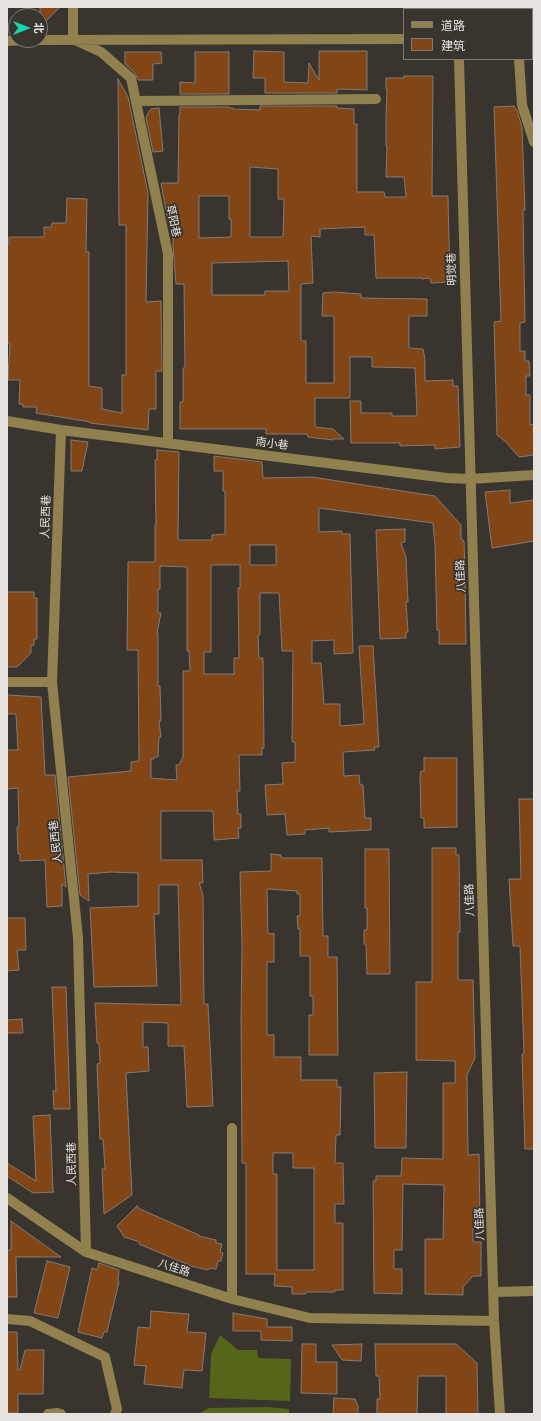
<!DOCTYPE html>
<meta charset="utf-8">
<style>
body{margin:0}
#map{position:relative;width:541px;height:1421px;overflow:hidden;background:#39342e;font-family:"PT Sans","Noto Sans SC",sans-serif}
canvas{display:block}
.frame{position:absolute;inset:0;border:8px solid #e6e2df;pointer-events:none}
.legend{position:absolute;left:403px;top:8px;width:130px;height:52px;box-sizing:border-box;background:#39342e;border:1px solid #7e7a75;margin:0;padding:5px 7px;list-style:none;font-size:12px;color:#e6e2df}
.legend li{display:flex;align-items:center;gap:8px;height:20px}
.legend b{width:20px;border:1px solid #7e7a75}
.north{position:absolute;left:8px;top:8px;width:40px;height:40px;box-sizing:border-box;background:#39342e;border:1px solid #7e7a75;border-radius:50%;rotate:90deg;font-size:11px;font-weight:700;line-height:16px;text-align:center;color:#e6e2df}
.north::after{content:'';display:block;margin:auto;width:14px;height:18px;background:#18d5b2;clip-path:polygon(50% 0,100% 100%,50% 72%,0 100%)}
</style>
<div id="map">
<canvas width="541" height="1421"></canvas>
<div class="frame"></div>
<ul class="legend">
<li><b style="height:5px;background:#90814e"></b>道路</li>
<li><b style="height:11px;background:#824616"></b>建筑</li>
</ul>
<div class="north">北</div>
</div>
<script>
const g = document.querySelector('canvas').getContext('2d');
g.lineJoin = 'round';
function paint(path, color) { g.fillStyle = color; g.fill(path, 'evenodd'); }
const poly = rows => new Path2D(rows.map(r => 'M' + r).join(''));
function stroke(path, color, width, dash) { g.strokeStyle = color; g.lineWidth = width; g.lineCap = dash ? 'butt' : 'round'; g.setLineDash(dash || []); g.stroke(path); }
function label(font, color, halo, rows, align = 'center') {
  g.font = font + ' "PT Sans","Noto Sans SC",sans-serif'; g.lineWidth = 3.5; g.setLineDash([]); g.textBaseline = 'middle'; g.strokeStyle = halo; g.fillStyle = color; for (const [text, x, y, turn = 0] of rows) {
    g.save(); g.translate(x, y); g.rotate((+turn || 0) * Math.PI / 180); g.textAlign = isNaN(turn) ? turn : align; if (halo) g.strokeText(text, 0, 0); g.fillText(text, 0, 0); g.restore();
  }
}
paint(poly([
 [220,1335,238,1350,257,1350,258,1358,291,1359,290,1401,209,1398,211,1354],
 [268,1407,289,1409,289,1414,198,1414,209,1408]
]), '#55661b');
const building = poly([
 [40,7,60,7,40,27,40,7],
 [254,51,284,52,284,82,308,83,309,63,319,80,319,51,367,51,367,90,337,89,337,93,265,93,265,78,253,78,254,51],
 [125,52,161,52,162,63,153,64,153,80,138,80,135,73,125,64,125,52],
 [195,52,229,52,229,94,180,94,180,82,195,83,195,52],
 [404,76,433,76,432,196,448,196,450,282,431,283,430,278,422,279,422,278,376,278,374,235,365,235,365,227,320,229,320,237,311,236,313,283,301,284,301,341,306,341,306,383,334,383,334,316,322,316,323,293,334,292,361,294,361,298,427,299,427,316,409,316,409,348,423,349,425,359,425,381,453,380,453,386,458,386,460,447,435,449,435,445,400,446,400,443,351,443,350,401,361,401,361,413,392,413,392,416,417,416,415,368,372,367,372,357,350,357,350,398,315,398,315,427,333,429,344,439,333,439,333,440,308,437,307,434,266,434,266,429,180,429,180,402,183,402,183,368,185,368,184,284,176,284,173,246,173,220,168,221,161,183,178,183,179,115,180,115,180,107,229,107,229,108,233,108,233,109,260,110,260,106,337,106,337,108,354,109,354,124,357,124,357,192,384,192,385,197,406,197,404,177,386,177,387,146,386,146,386,117,387,89,386,89,386,78,404,78,404,76],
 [250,167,278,169,278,199,284,199,283,237,250,237,250,167],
 [199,196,229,196,229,219,231,219,231,237,199,238,199,196],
 [288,261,289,291,265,291,265,295,212,295,212,263,288,261],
 [118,79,128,97,148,193,146,302,161,301,162,371,156,371,156,409,149,409,148,430,90,423,90,422,36,413,37,407,23,407,23,404,19,404,20,380,8,380,10,343,7,343,7,244,9,244,9,237,44,237,44,227,51,227,52,223,66,223,67,198,87,199,86,252,89,252,89,386,102,388,102,409,122,413,122,375,126,375,126,225,119,225,118,79],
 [514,106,517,110,522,127,525,210,523,210,525,322,520,323,520,351,525,351,525,361,529,361,530,376,526,376,526,395,530,395,530,425,534,424,534,455,519,457,506,442,497,435,494,322,501,321,494,107,514,106],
 [159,108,163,151,153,152,146,117,151,109,159,108],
 [71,440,88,442,82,471,71,471,71,440],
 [157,450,179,452,178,540,212,540,212,535,225,534,225,491,223,491,223,471,214,471,214,456,262,462,263,478,312,477,435,496,461,525,461,539,464,541,465,573,466,644,439,644,439,630,437,630,435,546,433,523,319,508,319,532,342,531,342,534,350,534,353,653,334,654,334,640,312,641,312,663,321,663,324,704,340,704,340,726,364,724,359,646,373,646,379,747,374,747,375,750,343,752,344,776,359,775,360,785,363,785,365,818,371,818,371,830,329,832,329,828,305,830,305,834,287,835,285,814,267,815,265,785,283,784,282,763,295,762,295,742,292,742,293,651,282,651,279,593,260,593,260,635,258,635,259,658,263,658,264,748,262,748,262,755,239,755,240,791,237,791,238,814,241,814,241,828,238,828,239,838,214,840,213,811,161,811,161,860,202,860,203,883,199,883,203,895,204,1004,208,1004,213,1106,187,1107,184,1046,168,1046,168,1023,143,1022,143,1047,148,1047,149,1071,126,1073,132,1195,104,1214,102,1169,105,1169,103,1139,100,1139,97,1064,100,1063,99,1043,97,1043,95,1003,181,1005,178,885,159,885,159,914,154,914,157,986,94,987,90,908,138,906,138,873,111,872,88,874,89,901,80,895,68,777,131,771,131,762,139,761,138,650,127,650,128,562,155,562,155,525,156,525,155,460,157,460,157,450],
 [250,545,276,545,276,565,250,565,250,545],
 [211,565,240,565,240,588,238,588,239,658,234,658,234,674,204,674,204,652,211,652,211,565],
 [160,566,187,567,187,651,189,651,190,671,183,671,183,757,179,765,176,765,177,780,151,778,151,759,154,759,154,757,158,757,159,737,161,737,159,721,161,721,160,686,158,686,158,633,157,633,161,613,158,613,158,589,160,589,160,566],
 [510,490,510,503,534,500,534,541,492,548,485,492,510,490],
 [405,529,405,542,401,543,406,557,408,602,406,602,408,632,406,632,406,638,380,639,376,530,405,529],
 [7,592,34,592,34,598,37,598,37,639,34,639,34,645,31,645,31,653,17,667,7,667,7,592],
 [7,695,41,697,45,775,55,775,66,887,62,884,62,906,47,907,45,860,20,861,20,854,18,854,17,827,19,827,18,788,7,789,7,750,18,750,16,714,7,714,7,695],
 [424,758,457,758,457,827,424,828,424,818,421,818,420,776,421,771,424,771,424,758],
 [519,799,534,799,534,1149,525,1149,522,1054,524,1053,520,946,513,946,509,879,521,879,519,799],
 [432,848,456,848,456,855,459,855,460,932,458,932,458,980,473,980,475,1058,467,1075,468,1155,479,1154,480,1221,473,1228,473,1242,481,1242,481,1276,473,1276,463,1287,463,1295,425,1294,425,1239,443,1239,444,1185,403,1184,402,1250,394,1250,394,1269,402,1269,402,1294,374,1293,373,1181,376,1181,376,1176,401,1176,402,1158,443,1159,443,1083,455,1083,455,1061,416,1060,416,982,432,982,432,848],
 [365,849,389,849,390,974,367,974,366,944,364,944,364,930,367,930,367,908,365,908,365,849],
 [271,854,281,855,281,858,322,858,323,936,328,936,328,957,337,957,338,1055,309,1055,309,1015,313,1015,313,996,310,996,310,956,300,956,300,929,298,929,297,916,300,916,300,894,297,894,297,891,267,889,268,934,274,933,274,962,267,962,267,1035,274,1035,274,1057,301,1057,301,1080,337,1080,337,1087,341,1087,340,1135,336,1135,335,1163,343,1163,344,1204,335,1204,335,1223,343,1223,343,1290,335,1290,335,1292,306,1292,306,1294,292,1294,292,1287,274,1286,275,1274,246,1274,246,1163,242,1163,241,1017,242,946,240,872,271,871,271,854],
 [273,1153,293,1153,293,1168,314,1168,314,1270,277,1270,277,1174,273,1174,273,1153],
 [7,918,25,918,26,950,17,950,19,970,7,971,7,918],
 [52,987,66,987,70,1109,54,1109,53,1091,56,1091,52,987],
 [22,1019,23,1033,7,1033,7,1020,22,1019],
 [407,1072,406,1148,375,1148,374,1073,407,1072],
 [50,1115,53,1191,54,1192,33,1193,7,1176,7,1163,36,1181,33,1116,50,1115],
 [137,1206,140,1209,199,1235,199,1236,216,1240,216,1243,222,1244,220,1252,223,1253,221,1261,218,1261,216,1269,210,1268,208,1270,191,1266,139,1244,140,1242,124,1237,117,1226,137,1206],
 [11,1221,61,1257,16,1257,17,1297,7,1297,7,1250,11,1250,11,1221],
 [47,1261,70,1267,58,1318,34,1313,47,1261],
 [99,1263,119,1270,118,1281,119,1282,107,1332,104,1332,102,1338,78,1332,92,1268,97,1270,99,1263],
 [151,1311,189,1314,187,1332,206,1333,202,1371,184,1370,182,1388,144,1384,146,1366,134,1365,138,1327,150,1328,151,1311],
 [233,1313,267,1319,267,1327,292,1327,292,1341,261,1340,261,1331,233,1331,233,1313],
 [7,1332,17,1332,18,1370,20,1370,25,1350,44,1350,43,1394,18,1394,18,1413,7,1413,7,1332],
 [302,1344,316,1344,316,1362,337,1362,337,1394,301,1393,302,1344],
 [362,1344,361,1361,342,1360,332,1345,362,1344],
 [375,1344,456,1344,477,1363,478,1414,446,1414,446,1376,418,1376,417,1414,377,1414,377,1399,380,1399,379,1376,376,1376,375,1344],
 [334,1398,355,1399,358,1406,358,1414,333,1414,334,1398]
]);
paint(building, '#824616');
stroke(building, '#827a75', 1);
stroke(poly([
 [73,7,73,39,101,52,131,78,168,254,168,443],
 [458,7,458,9],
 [40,40,404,39],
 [7,41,31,40],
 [459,59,494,1321,500,1414],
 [519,59,522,105,534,142],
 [136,101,376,99],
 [7,421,61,430,447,478,470,479,534,475],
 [61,430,52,682,78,938,86,1252],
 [7,682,52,682],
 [232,1128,232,1299],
 [7,1198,86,1252,232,1299,310,1318,494,1321],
 [494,1292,534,1291],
 [7,1319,30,1321,105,1357,117,1409,115,1414],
 [48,1414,57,1413,61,1414]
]), '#90814e', 10);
label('11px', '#e6e2df', '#39342e', [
 ["草阳巷",173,221,78],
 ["明觉巷",452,269,-92],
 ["南小巷",272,444,7],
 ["人民西巷",46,517,-88],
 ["八佳路",461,576,-92],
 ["人民西巷",56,842,-96],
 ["八佳路",470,900,-92],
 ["人民西巷",72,1164,-91],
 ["八佳路",480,1224,-92],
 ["八佳路",174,1268,18]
]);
</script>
